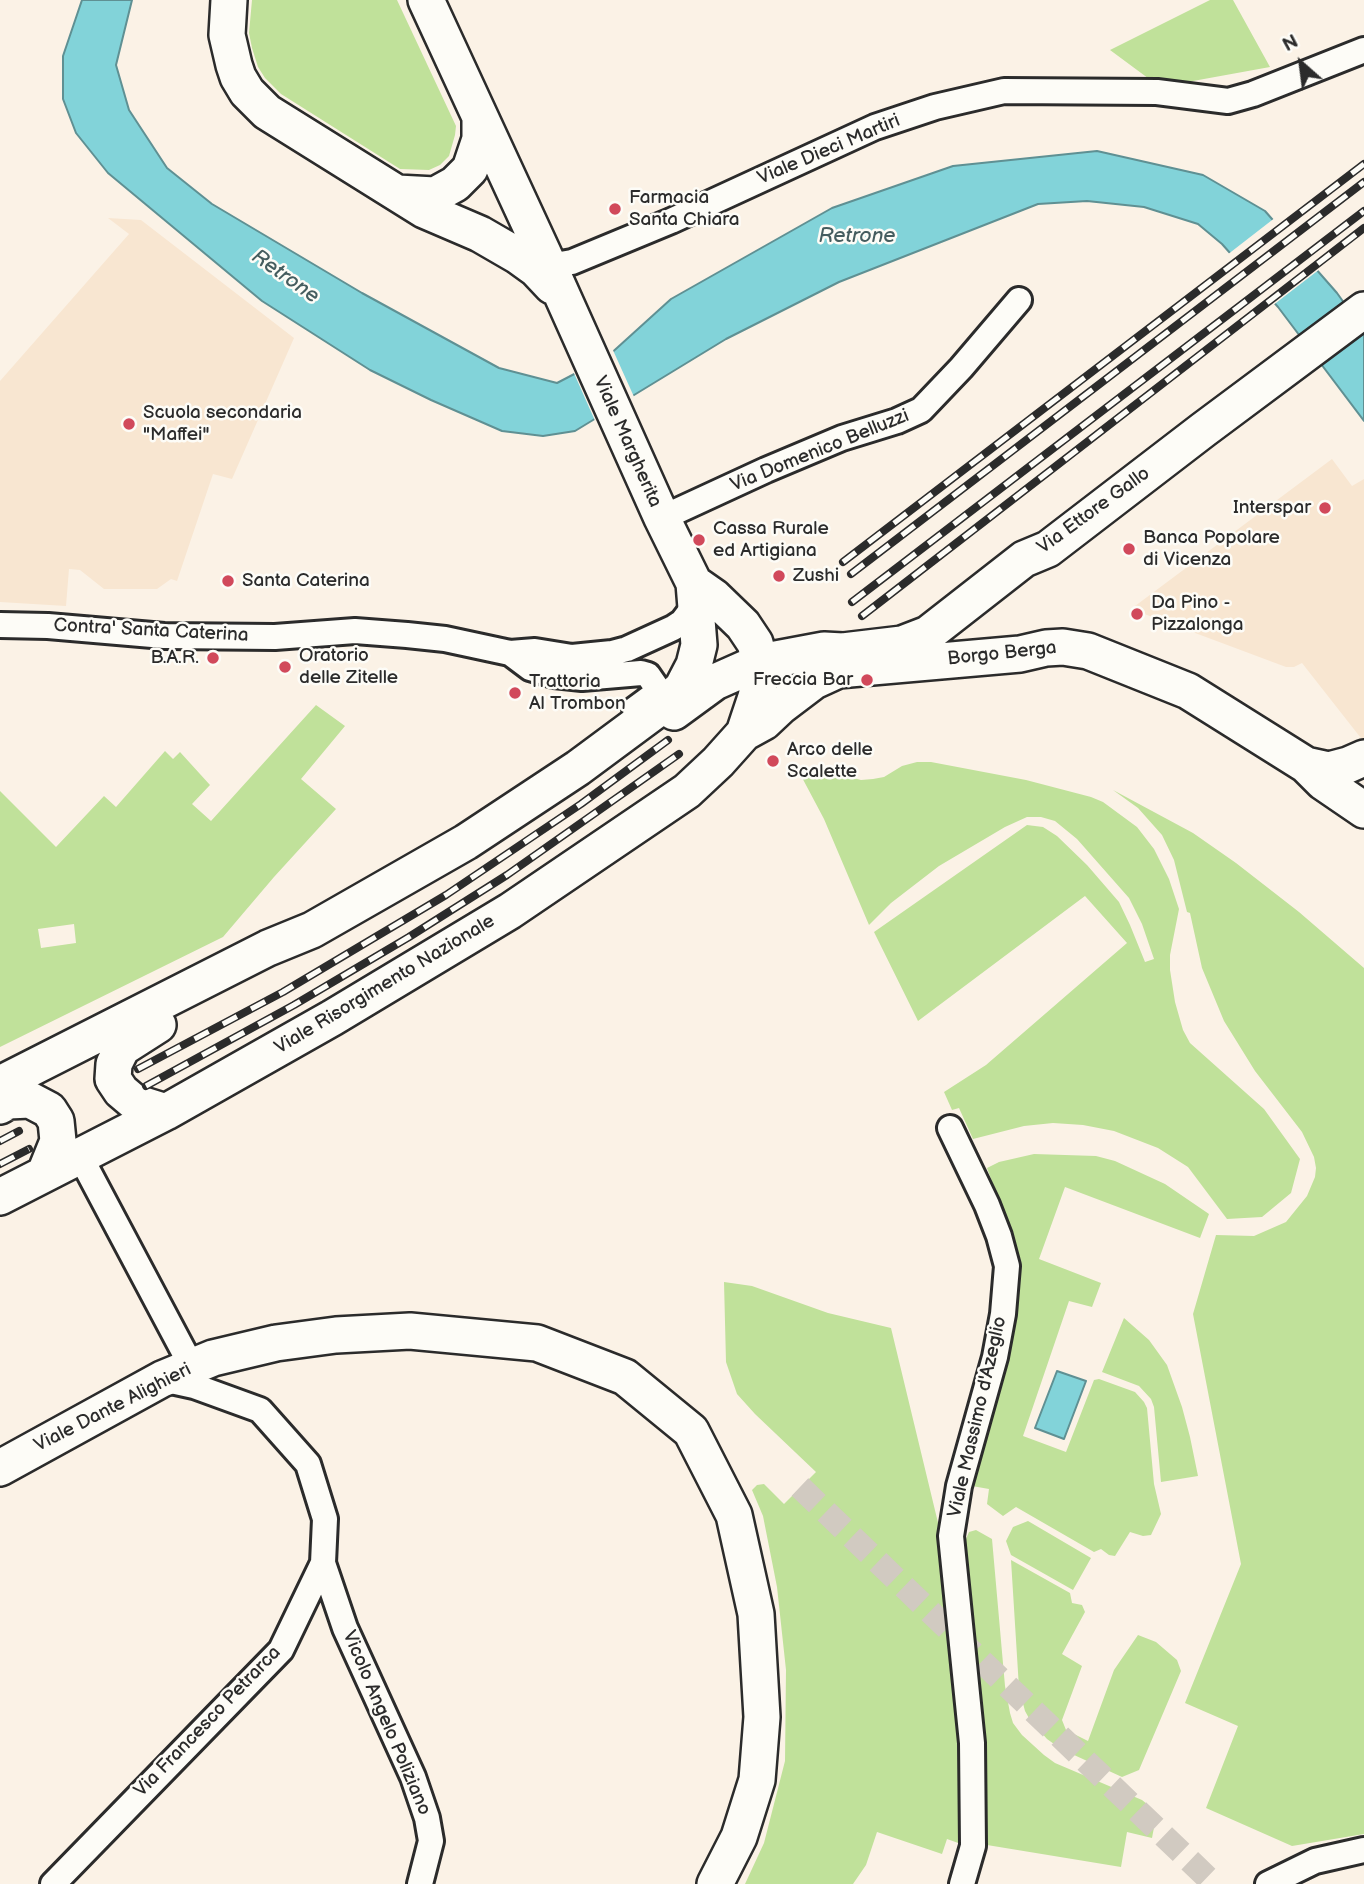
<!DOCTYPE html>
<style>
body{margin:0}
#map{position:relative;width:1364px;height:1884px;overflow:hidden;background:#fbf2e6;font-family:"Balsamiq Sans",sans-serif}
canvas{display:block}
.north{position:absolute;left:1266px;top:28px;width:70px;height:70px;-webkit-text-stroke:5px #fdfcf7;paint-order:stroke;rotate:332deg;font-size:19px;font-weight:700;line-height:28px;text-align:center;color:#2b2b2b}
.north::after{content:'';display:block;margin:auto;width:24px;height:32px;background:#2b2b2b;clip-path:polygon(50% 0,100% 100%,50% 72%,0 100%)}
</style>
<div id="map">
<canvas width="1364" height="1884"></canvas>
<div class="north">N</div>
</div>
<script>
const g = document.querySelector('canvas').getContext('2d');
g.lineJoin = 'round';
function paint(path, color) { g.fillStyle = color; g.fill(path, 'evenodd'); }
const poly = rows => new Path2D(rows.map(r => 'M' + r).join(''));
function stroke(path, color, width, dash) { g.strokeStyle = color; g.lineWidth = width; g.lineCap = dash ? 'butt' : 'round'; g.setLineDash(dash || []); g.stroke(path); }
function label(font, color, halo, rows, align = 'center') {
  g.font = font + ' "Balsamiq Sans",sans-serif'; g.lineWidth = 5; g.setLineDash([]); g.textBaseline = 'middle'; g.strokeStyle = halo; g.fillStyle = color; for (const [text, x, y, turn = 0] of rows) {
    g.save(); g.translate(x, y); g.rotate((+turn || 0) * Math.PI / 180); g.textAlign = isNaN(turn) ? turn : align; if (halo) g.strokeText(text, 0, 0); g.fillText(text, 0, 0); g.restore();
  }
}
paint(poly([
 [108,218,141,220,294,338,232,479,213,474,177,581,171,579,157,589,104,589,80,570,69,569,66,606,0,602,0,381,129,234],
 [1332,459,1352,486,1364,479,1364,742,1302,663,1294,667,1286,667,1131,609]
]), '#f8e6d1');
paint(poly([
 [252,0,397,0,456,126,455,135,449,156,440,165,429,170,400,169,281,94,265,78,258,67,252,48,249,33],
 [1210,0,1233,0,1270,67,1160,87,1110,50],
 [316,705,345,726,301,779,336,809,274,877,223,937,0,1047,0,791,56,847,104,796,116,807,165,751,173,759,180,752,210,785,192,804,211,821],
 [74,924,76,943,41,948,38,929],
 [917,762,931,762,1026,780,1091,797,1103,802,1137,827,1154,849,1169,879,1179,909,1170,955,1170,970,1175,1002,1183,1030,1190,1043,1264,1109,1300,1159,1291,1193,1262,1217,1227,1219,1188,1167,1158,1148,1114,1131,1083,1125,1053,1123,1024,1126,973,1139,959,1108,952,1110,944,1092,986,1065,1127,943,1085,896,918,1021,874,932,1027,825,1043,827,1057,836,1087,865,1119,902,1130,925,1145,962,1154,959,1142,924,1129,898,1077,839,1055,821,1041,817,1027,817,1005,827,939,866,891,903,869,925,824,819,798,770,843,775,861,780,873,779,884,777,902,766],
 [1113,790,1193,833,1236,863,1299,912,1364,968,1364,1834,1292,1846,1206,1808,1238,1726,1185,1703,1241,1564,1193,1314,1216,1235,1254,1236,1286,1222,1307,1196,1315,1177,1316,1168,1314,1157,1302,1132,1255,1071,1224,1021,1202,968,1190,913,1187,912,1174,860,1162,835,1138,808],
 [1034,1154,1096,1156,1115,1161,1165,1184,1209,1214,1200,1238,1065,1187,1039,1259,1101,1283,1092,1307,1069,1301,1023,1436,1066,1452,1094,1380,1099,1379,1135,1392,1144,1402,1147,1408,1154,1484,1161,1514,1151,1535,1143,1536,1130,1532,1115,1556,1109,1555,1101,1549,1094,1552,1016,1507,1003,1516,987,1504,989,1489,972,1486,1016,1291,1017,1250,987,1168,999,1162],
 [724,1282,752,1286,828,1313,891,1328,940,1531,941,1572,950,1627,957,1698,961,1770,961,1844,947,1839,942,1854,877,1832,866,1865,853,1884,745,1884,764,1843,785,1761,786,1670,777,1587,763,1516,752,1490,757,1485,764,1484,784,1504,816,1472,755,1414,737,1394,726,1362],
 [1124,1318,1149,1340,1167,1365,1182,1407,1190,1437,1198,1476,1161,1482,1154,1407,1151,1399,1139,1386,1102,1372],
 [1028,1521,1091,1558,1073,1590,1011,1555,1006,1541,1013,1527],
 [976,1530,992,1539,1005,1686,1010,1713,1013,1723,1022,1735,1044,1755,1055,1763,1142,1800,1147,1804,1156,1817,1152,1838,1127,1832,1121,1867,987,1845,983,1706,960,1538,966,1539,969,1532],
 [1011,1560,1070,1593,1072,1603,1082,1605,1085,1612,1062,1654,1082,1666,1062,1720,1066,1730,1088,1741,1114,1670,1138,1635,1156,1642,1177,1660,1181,1671,1139,1770,1122,1777,1061,1749,1047,1739,1030,1720,1025,1711,1019,1688]
]), '#c0e19a');
const water = poly([
 [82,0,132,0,116,65,129,110,167,168,212,204,362,293,499,368,557,383,607,357,671,299,832,208,953,166,1097,151,1203,175,1265,211,1337,293,1364,331,1364,421,1278,307,1222,244,1198,224,1144,207,1087,201,1038,204,839,282,726,339,575,431,543,436,502,431,431,400,370,370,262,301,108,173,76,133,63,99,63,56,82,0],
 [1057,1371,1086,1381,1064,1439,1035,1428,1057,1371]
]);
paint(water, '#82d3d9');
stroke(water, '#5f9093', 2);
paint(poly([
 [1276,217,1320,269,1272,306,1227,255],
 [612,348,635,399,596,423,573,371,605,354]
]), '#fbf2e6');
stroke(poly([
 [800,1487,1214,1884]
]), '#d1cac1', 24, [24, 12]);
const street = poly([
 [549,266,572,262,671,221,875,127,935,107,1004,91,1157,92,1228,101,1253,94,1364,50],
 [662,518,766,470,842,438,897,421,921,410,961,368,1019,300],
 [0,625,48,626,164,636,275,637,355,631,407,635,445,639,510,653,535,651,572,657,612,653,627,649,673,628,682,622,695,605],
 [510,653,530,668,554,675,582,678,641,673,648,675,657,688,654,695,635,709],
 [950,1128,987,1205,999,1236,1007,1266,1003,1314,995,1357,959,1486,951,1536,972,1743,973,1846,962,1884],
 [80,1156,192,1367],
 [323,1563,345,1628,413,1777,427,1818,431,1841,420,1884],
 [53,1884,281,1650,323,1563,325,1519,308,1464,260,1410,194,1386,162,1379],
 [1268,1884,1315,1861,1364,1850]
]);
const secondary = poly([
 [229,0,227,35,234,65,238,77,247,92,267,112,424,210,480,234,518,256,536,269,552,286],
 [397,193,435,195,455,184,470,169,480,139,480,117],
 [674,712,715,682,760,662,824,650,843,651,902,644,928,634,1024,559,1048,549,1203,430,1364,310],
 [744,733,764,722,781,706,814,681,838,670,1020,654,1046,648,1063,647,1088,651,1188,691,1306,765,1323,782,1364,810],
 [1306,765,1329,770,1348,765,1364,758],
 [158,1025,122,1048,114,1064,113,1079,121,1091,134,1102,166,1112],
 [0,1084,268,948,312,930,466,842,578,768,663,705,682,688,694,665,699,645,694,583,662,518,549,266,426,0],
 [0,1106,8,1101,30,1100,49,1110,56,1121,58,1141,45,1173],
 [0,1197,166,1112,332,1018,510,911,687,791,718,762,744,733,756,697,761,675,760,662,755,643,743,625,714,597,694,583],
 [0,1468,162,1379,213,1358,276,1343,336,1335,410,1331,537,1343,625,1377,691,1431,734,1515,756,1614,762,1717,757,1780,739,1837,715,1884]
]);
stroke(street, '#2b2b2b', 30);
stroke(secondary, '#2b2b2b', 40);
stroke(street, '#fdfcf7', 24);
stroke(secondary, '#fdfcf7', 35);
const rail = poly([
 [843,562,1364,164],
 [851,574,1364,182],
 [852,602,1364,211],
 [862,616,1364,228],
 [138,1069,283,992,446,895,581,804,668,740],
 [146,1086,294,1005,409,937,507,875,679,754],
 [0,1141,19,1131],
 [0,1164,29,1149]
]);
stroke(rail, '#2b2b2b', 8);
stroke(rail, '#fdfcf7', 5, [16]);
for (const [x, y, r, color] of [
 [615,209,7,"#d1495b"],
 [129,424,7,"#d1495b"],
 [1325,508,7,"#d1495b"],
 [699,540,7,"#d1495b"],
 [1129,549,7,"#d1495b"],
 [779,576,7,"#d1495b"],
 [228,581,7,"#d1495b"],
 [1137,614,7,"#d1495b"],
 [213,658,7,"#d1495b"],
 [285,667,7,"#d1495b"],
 [867,680,7,"#d1495b"],
 [515,693,7,"#d1495b"],
 [773,761,7,"#d1495b"]
]) { const dot = new Path2D(); dot.arc(x, y, r, 0, 2 * Math.PI); g.fillStyle = color; g.fill(dot); stroke(dot, '#fdfcf7', 2.5); }
label('19px', '#2b2b2b', '#fdfcf7', [
 ["Viale Dieci Martiri",829,150,-23],
 ["Viale Margherita",627,442,66],
 ["Via Domenico Belluzzi",820,451,-22],
 ["Via Ettore Gallo",1094,511,-36],
 ["Contra' Santa Caterina",151,631,3],
 ["Borgo Berga",1002,654,-6],
 ["Viale Risorgimento Nazionale",385,985,-31],
 ["Viale Dante Alighieri",113,1408,-27],
 ["Viale Massimo d'Azeglio",978,1417,-77],
 ["Via Francesco Petrarca",208,1722,-46],
 ["Vicolo Angelo Poliziano",386,1723,67]
]);
label('19px', '#2b2b2b', '#fdfcf7', [
 ["Farmacia",629,198],
 ["Santa Chiara",629,220],
 ["Scuola secondaria",143,413],
 ["\"Maffei\"",143,435],
 ["Interspar",1311,508,"right"],
 ["Cassa Rurale",713,529],
 ["ed Artigiana",713,551],
 ["Banca Popolare",1143,538],
 ["di Vicenza",1143,560],
 ["Zushi",793,576],
 ["Santa Caterina",242,581],
 ["Da Pino -",1151,603],
 ["Pizzalonga",1151,625],
 ["Oratorio",299,656],
 ["delle Zitelle",299,678],
 ["B.A.R.",199,658,"right"],
 ["Freccia Bar",853,680,"right"],
 ["Trattoria",529,682],
 ["Al Trombon",529,704],
 ["Arco delle",787,750],
 ["Scalette",787,772]
], 'left');
label('italic 21px', '#455d5f', '#fdfcf7', [
 ["Retrone",857,237],
 ["Retrone",285,277,35]
]);
</script>
